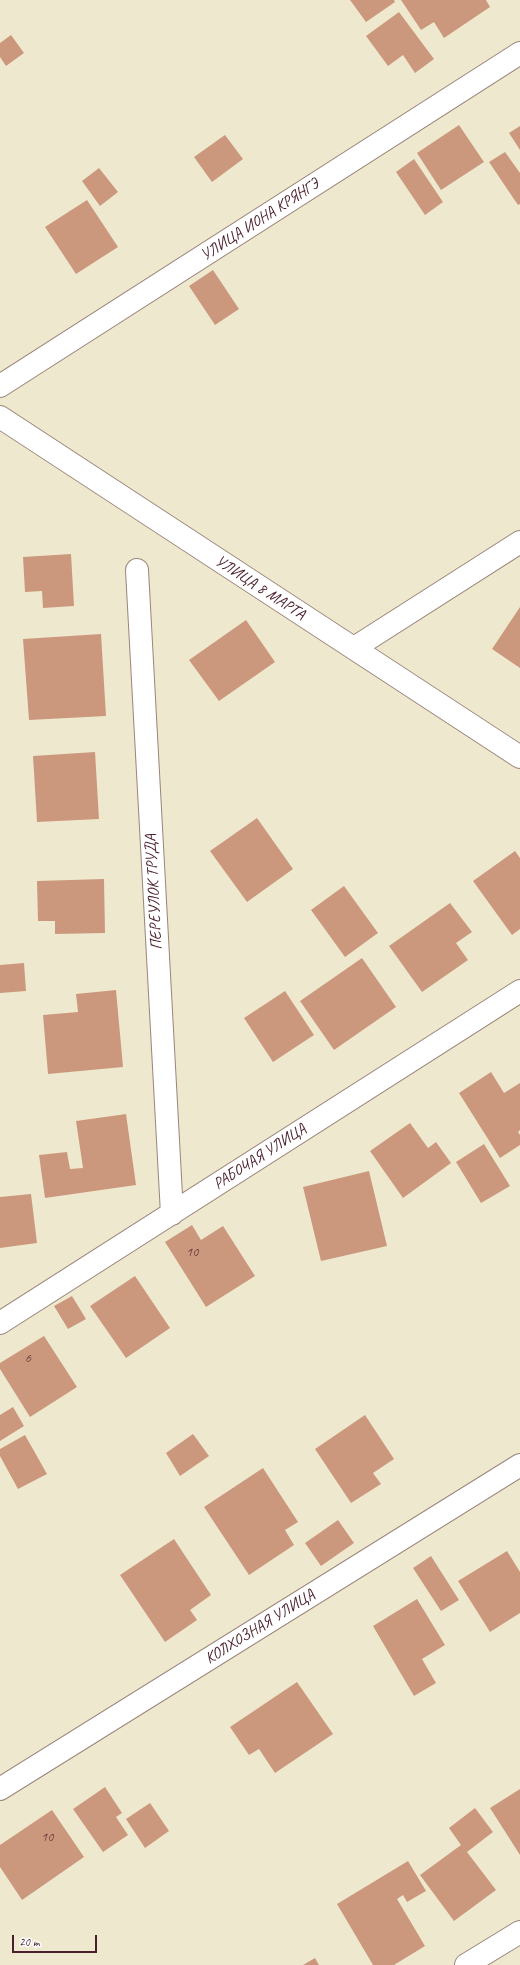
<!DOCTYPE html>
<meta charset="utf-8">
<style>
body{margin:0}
#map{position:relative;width:520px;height:1965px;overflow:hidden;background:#eee9ce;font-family:Caveat,sans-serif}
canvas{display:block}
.scale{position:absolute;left:12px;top:1935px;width:85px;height:18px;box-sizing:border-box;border:2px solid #4a1f2b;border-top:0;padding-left:5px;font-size:12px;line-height:14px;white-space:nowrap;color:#4a1f2b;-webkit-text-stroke:3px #fff;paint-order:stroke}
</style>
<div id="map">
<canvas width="520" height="1965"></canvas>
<div class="scale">20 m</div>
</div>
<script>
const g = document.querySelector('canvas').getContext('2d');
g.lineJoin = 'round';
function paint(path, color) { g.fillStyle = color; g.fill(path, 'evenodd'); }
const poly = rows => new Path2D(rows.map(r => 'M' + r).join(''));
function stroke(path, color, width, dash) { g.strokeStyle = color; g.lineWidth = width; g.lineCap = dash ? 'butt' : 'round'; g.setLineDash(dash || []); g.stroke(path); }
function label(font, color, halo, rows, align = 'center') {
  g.font = font + ' Caveat,sans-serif'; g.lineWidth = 3.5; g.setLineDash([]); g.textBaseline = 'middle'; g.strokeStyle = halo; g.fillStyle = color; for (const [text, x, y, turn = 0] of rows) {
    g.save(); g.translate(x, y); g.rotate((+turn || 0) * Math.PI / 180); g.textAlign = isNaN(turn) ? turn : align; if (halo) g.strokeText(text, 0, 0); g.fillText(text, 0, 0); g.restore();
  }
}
paint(poly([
 [350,0,394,0,395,2,366,22],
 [401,0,486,0,490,7,444,38,434,22,421,30],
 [399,12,434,59,415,73,403,55,388,66,366,36],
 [11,35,24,53,6,66,0,57,0,43],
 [459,125,484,162,441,190,417,153],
 [520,126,520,150,509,133],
 [225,135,243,159,212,182,194,157],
 [505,152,520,173,520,204,518,205,489,162],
 [414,159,443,202,425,215,396,172],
 [99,168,118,192,100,206,82,181],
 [87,200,118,247,76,274,45,227],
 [213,270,239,309,215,325,189,286],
 [71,554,74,606,43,608,42,591,25,592,23,557],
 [520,607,520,668,492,649],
 [246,620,275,662,219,701,189,660],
 [101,634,106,716,29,720,23,639],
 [95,752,99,819,37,822,33,756],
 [257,818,293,869,247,902,210,851],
 [515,851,520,858,520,929,512,935,473,881],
 [104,879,105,933,55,934,55,921,38,921,37,881],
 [344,886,378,933,345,957,311,910],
 [450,903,472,932,456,943,468,960,422,992,389,946],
 [362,958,396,1007,334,1050,300,1001],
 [24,963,26,991,0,993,0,965],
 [116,990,123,1067,48,1074,43,1015,78,1012,76,994],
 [285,991,314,1035,273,1062,244,1018],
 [491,1072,504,1093,520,1083,520,1130,518,1132,520,1135,520,1145,500,1158,459,1093],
 [126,1114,136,1185,45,1198,39,1155,67,1152,70,1169,83,1168,76,1121],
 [410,1123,428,1148,436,1142,451,1163,403,1198,370,1151],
 [484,1144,510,1186,481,1203,456,1162],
 [369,1171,387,1246,321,1261,303,1187],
 [31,1194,37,1243,0,1248,0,1197],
 [192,1225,201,1240,223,1226,255,1276,206,1307,165,1242],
 [135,1276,170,1328,126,1358,90,1306],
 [72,1296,86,1319,68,1329,54,1306],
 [44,1336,77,1387,30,1417,0,1369,0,1363],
 [13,1407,24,1426,0,1441,0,1415],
 [365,1415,394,1459,373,1473,381,1484,351,1503,315,1449],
 [193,1434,209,1456,180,1476,166,1453],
 [25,1435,47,1474,18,1489,0,1456,0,1449],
 [263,1468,298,1522,285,1530,294,1545,249,1575,204,1507],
 [338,1520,354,1543,321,1566,305,1543],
 [174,1539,211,1595,190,1610,197,1620,165,1642,120,1575],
 [507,1551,520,1572,520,1613,490,1632,458,1581],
 [431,1556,459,1600,441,1611,413,1568],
 [417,1599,445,1645,422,1659,436,1683,414,1696,373,1626],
 [297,1682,333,1734,275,1773,259,1749,249,1755,230,1727],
 [105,1787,122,1813,116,1817,128,1835,103,1852,73,1809],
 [520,1789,520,1855,490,1808],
 [150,1803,169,1831,145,1848,126,1819],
 [475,1808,493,1832,467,1852,496,1890,454,1921,420,1875,461,1845,449,1828],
 [52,1810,84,1857,22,1900,0,1867,0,1845],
 [408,1861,426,1891,407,1902,403,1895,397,1899,425,1946,394,1965,373,1965,337,1904],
 [315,1958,319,1965,303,1965]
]), '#cc987d');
const minor = poly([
 [0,386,520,53],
 [0,417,520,757],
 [137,570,172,1214],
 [354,648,520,542],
 [0,1323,520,991],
 [0,1789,520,1465],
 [466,1965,520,1932]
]);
stroke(minor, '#9c847c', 24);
stroke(minor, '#fff', 22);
label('14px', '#6a3d40', null, [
 ["10",192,1252],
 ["6",28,1358],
 ["10",47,1837]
]);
label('16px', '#4a1f2b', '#fff', [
 ["УЛИЦА ИОНА КРЯНГЭ",260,220,-33],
 ["УЛИЦА 8 МАРТА",260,588,33],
 ["ПЕРЕУЛОК ТРУДА",154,892,-93],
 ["РАБОЧАЯ УЛИЦА",260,1157,-33],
 ["КОЛХОЗНАЯ УЛИЦА",260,1627,-32]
]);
</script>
